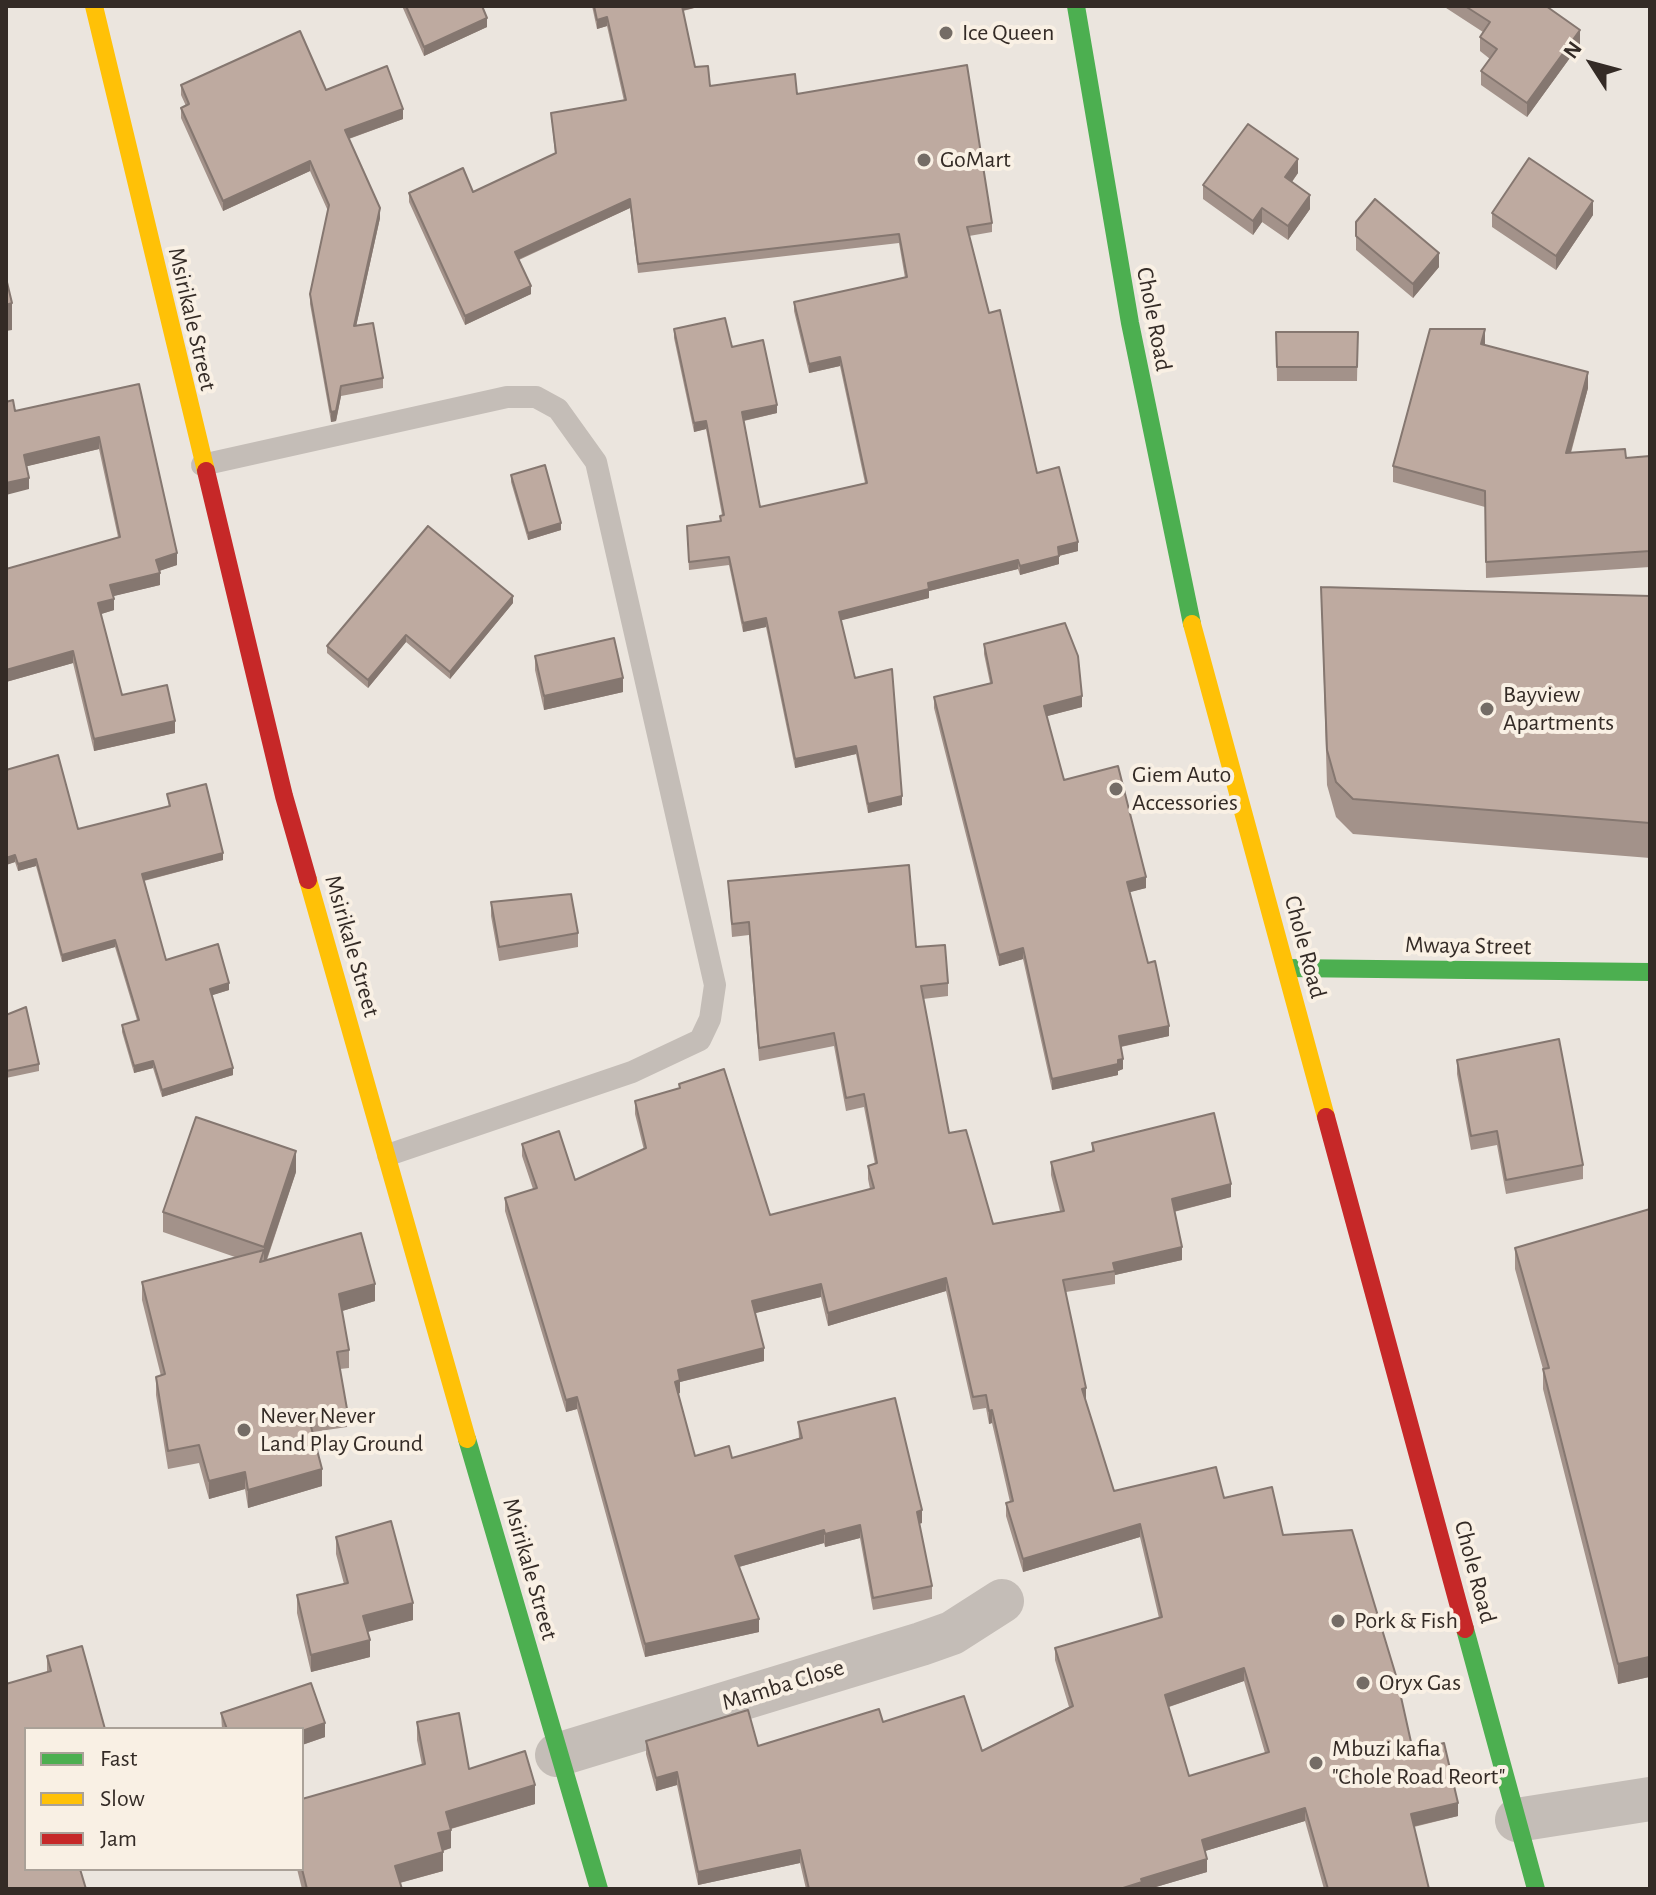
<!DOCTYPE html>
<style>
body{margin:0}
#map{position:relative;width:1656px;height:1895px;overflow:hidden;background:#ebe5de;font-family:"Alegreya Sans",sans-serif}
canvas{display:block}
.frame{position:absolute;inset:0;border:8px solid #342b26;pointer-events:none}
.legend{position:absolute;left:24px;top:1727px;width:280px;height:144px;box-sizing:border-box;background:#f9f0e4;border:2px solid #aaa198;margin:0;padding:10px 14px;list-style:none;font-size:24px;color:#342b26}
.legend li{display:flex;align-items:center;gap:16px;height:40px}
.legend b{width:40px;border:2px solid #aaa198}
.north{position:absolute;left:1552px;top:24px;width:80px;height:80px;-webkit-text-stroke:6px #f9f0e4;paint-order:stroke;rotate:306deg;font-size:22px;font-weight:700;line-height:32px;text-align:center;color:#342b26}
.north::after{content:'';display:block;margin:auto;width:28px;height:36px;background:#342b26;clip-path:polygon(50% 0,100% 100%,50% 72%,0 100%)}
</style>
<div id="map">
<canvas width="1656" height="1895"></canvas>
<div class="frame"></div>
<ul class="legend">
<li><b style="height:10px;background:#4caf50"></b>Fast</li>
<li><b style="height:10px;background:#ffc107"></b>Slow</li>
<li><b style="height:10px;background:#c62828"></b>Jam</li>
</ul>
<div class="north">N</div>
</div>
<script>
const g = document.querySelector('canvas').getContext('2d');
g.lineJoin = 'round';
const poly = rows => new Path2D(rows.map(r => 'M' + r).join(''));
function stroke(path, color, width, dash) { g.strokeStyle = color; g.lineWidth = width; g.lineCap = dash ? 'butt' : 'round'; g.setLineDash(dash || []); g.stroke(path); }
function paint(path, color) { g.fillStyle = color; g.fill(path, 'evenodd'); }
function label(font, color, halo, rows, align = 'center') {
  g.font = font + ' "Alegreya Sans",sans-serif'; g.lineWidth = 8; g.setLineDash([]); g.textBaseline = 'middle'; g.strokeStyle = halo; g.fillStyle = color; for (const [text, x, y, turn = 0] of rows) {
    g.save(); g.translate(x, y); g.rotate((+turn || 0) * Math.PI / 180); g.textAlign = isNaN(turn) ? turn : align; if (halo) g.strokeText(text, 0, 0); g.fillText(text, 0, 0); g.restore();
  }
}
stroke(poly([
 [202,465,507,397,536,397,558,409,596,462,715,985,710,1019,700,1040,632,1072,388,1155]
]), '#c4bdb7', 22);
stroke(poly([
 [557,1755,921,1644,952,1633,1002,1601],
 [1517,1820,1650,1799]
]), '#c4bdb7', 44);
stroke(poly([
 [1076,6,1130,323,1192,624],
 [1286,968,1650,972],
 [467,1439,599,1889],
 [1465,1629,1536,1889]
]), '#4caf50', 18);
stroke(poly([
 [94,6,206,471],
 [1192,624,1326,1117],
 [308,880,467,1439]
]), '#ffc107', 18);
stroke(poly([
 [206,471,284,796,308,880],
 [1326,1117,1465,1629]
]), '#c62828', 18);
paint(poly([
 [402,6,482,6,487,27,424,56],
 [592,6,702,6,683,11,695,67,710,86,797,94,992,223,992,232,969,236,989,313,1037,473,1078,551,1059,556,1059,564,1020,575,1018,569,929,591,929,598,841,620,855,678,902,805,868,813,856,754,795,768,766,627,743,632,729,565,689,570,687,526,720,521,720,516,722,515,706,429,694,432,674,338,674,329,732,347,777,413,744,421,760,507,865,483,840,366,809,373,794,311,794,302,905,278,899,243,638,273,630,208,519,260,531,294,465,325,409,202,409,193,473,192,555,154,551,113,624,101,607,26,597,29],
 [1443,6,1546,6,1580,44,1527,117,1481,85,1481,71,1490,59,1480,51,1480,37,1483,32],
 [181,85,326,90,403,119,349,139,380,218,356,326,383,378,383,388,341,396,336,421,331,422,310,304,310,294,328,211,310,171,223,211,181,118,181,108,186,106,181,95],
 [1298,173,1292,182,1310,209,1288,240,1262,222,1253,235,1203,199,1203,185],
 [1492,213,1593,215,1556,270,1492,227],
 [1356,222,1439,267,1413,298,1356,250],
 [1276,332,1358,332,1357,381,1277,381],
 [1485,345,1588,388,1571,453,1626,458,1650,456,1650,567,1486,578,1485,507,1393,482,1393,466],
 [139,384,177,565,159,571,160,585,113,596,114,610,101,614,122,695,175,733,94,751,73,663,6,682,118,537,99,449,27,466,29,489,15,411],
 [511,475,561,530,528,540,511,482],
 [1321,587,1650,596,1650,858,1353,834,1336,817,1327,785],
 [513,603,450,679,406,642,368,688,327,653,327,646],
 [984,644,1082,707,1047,716,1064,780,1146,888,1129,892,1148,963,1169,1036,1121,1047,1123,1069,1118,1071,1118,1075,1052,1090,1023,959,999,966,934,708,934,697,990,683,984,654],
 [535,656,623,692,544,710,535,670],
 [6,770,78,829,169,806,167,794,223,860,144,881,166,960,229,990,212,995,233,1075,162,1097,153,1068,134,1073,122,1032,122,1025,137,1020,115,947,62,962,36,866,18,871,15,862,6,865],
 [728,881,916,947,948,983,948,996,923,999,949,1133,993,1224,1060,1211,1051,1175,1051,1162,1092,1151,1092,1143,1231,1197,1174,1212,1182,1260,1115,1275,1115,1284,1066,1292,1086,1401,1114,1491,1224,1498,1283,1535,1413,1751,1458,1816,1414,1827,1429,1889,1324,1889,1305,1821,1205,1851,1207,1872,1149,1889,806,1889,800,1863,698,1885,677,1785,656,1791,646,1754,646,1741,758,1746,883,1722,982,1751,1069,1707,1055,1660,1055,1648,1159,1618,1140,1537,1023,1572,1006,1516,1006,1503,1010,1502,992,1423,989,1424,986,1408,973,1410,946,1291,828,1326,821,1297,755,1313,764,1361,680,1382,680,1393,678,1394,695,1456,732,1458,799,1438,798,1422,922,1523,919,1524,932,1586,932,1599,873,1610,860,1538,825,1547,824,1543,739,1567,759,1632,645,1657,577,1409,566,1412,505,1211,505,1198,533,1189,522,1156,522,1144,575,1180,644,1150,635,1114,635,1101,679,1089,679,1084,770,1215,870,1189,868,1179,868,1166,875,1164,864,1107,846,1111,834,1046,759,1061,749,935,732,937],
 [1244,1681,1265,1753,1189,1776,1169,1707],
 [491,902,578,933,578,947,499,961,491,916],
 [6,1015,39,1064,39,1071,6,1078],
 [1457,1060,1583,1165,1583,1179,1506,1194,1497,1145,1471,1150,1457,1074],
 [296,1172,267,1260,375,1301,342,1311,349,1350,349,1368,340,1369,347,1409,347,1427,313,1432,322,1486,248,1508,245,1489,209,1499,199,1463,168,1469,156,1395,156,1377,161,1376,142,1300,142,1282,235,1257,163,1232,163,1212],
 [1650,1209,1650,1680,1649,1677,1618,1684,1543,1389,1543,1369,1515,1269,1515,1248],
 [336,1537,413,1620,368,1632,370,1657,311,1672,297,1613,297,1595,344,1584,336,1554],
 [82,1646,105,1729,26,1729,26,1869,80,1869,86,1889,6,1889,6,1684,47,1672,47,1656],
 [311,1683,325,1723,325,1737,302,1745,302,1729,222,1729,221,1713],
 [417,1722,469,1769,535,1804,451,1829,451,1848,443,1851,443,1871,400,1883,402,1889,302,1889,297,1869,302,1869,422,1765,417,1740]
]), '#a3928a');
paint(poly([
 [681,6,702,6,681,11],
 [607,17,607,26,597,29,597,20],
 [487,18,487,27,424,56,424,47],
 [1580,30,1580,44,1527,117,1527,103],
 [403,109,403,119,345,140,345,130],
 [1298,159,1298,173,1285,191,1285,177],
 [310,161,310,171,223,211,223,201],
 [1310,195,1310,209,1288,240,1288,226],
 [630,199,630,208,515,261,515,252],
 [1593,201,1593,215,1556,270,1556,256],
 [380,208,380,218,354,336,354,326],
 [1262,208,1262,222,1253,235,1253,221],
 [1439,253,1439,267,1413,298,1413,284],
 [531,286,531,294,465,325,465,316],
 [12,303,12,330,6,331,6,305],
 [1485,329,1485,344,1481,344],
 [840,357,840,366,809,373,809,364],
 [1588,372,1588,388,1566,469,1566,453],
 [341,386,341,396,336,421,331,422,331,412],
 [777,405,777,413,742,421,742,412],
 [706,421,706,429,694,432,694,423],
 [99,437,99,449,24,467,24,455],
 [29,478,29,489,6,495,6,483],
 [561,523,561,530,528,540,528,533],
 [1078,542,1078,551,1058,556,1058,547],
 [177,553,177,565,156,572,156,560],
 [1059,556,1059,564,1020,575,1020,566],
 [1018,560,1018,569,929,591,929,598,839,621,839,612,928,583],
 [160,573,160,585,110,597,110,585],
 [513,596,513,603,450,679,450,672],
 [114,599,114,610,98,615,98,603],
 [766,618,766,627,743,632,743,623],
 [406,635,406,642,368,688,368,680],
 [73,651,73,663,6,682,6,670],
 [623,678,623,692,544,710,544,696],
 [1082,696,1082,707,1044,717,1044,706],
 [175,721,175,733,94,751,94,739],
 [856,746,856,754,795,768,795,759],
 [902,796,902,805,868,813,868,804],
 [223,853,223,860,142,881,142,874],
 [15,855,15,862,6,865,6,858],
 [36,859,36,866,18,871,18,864],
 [1146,877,1146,888,1127,893,1127,882],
 [115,940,115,947,62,962,62,955],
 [1023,948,1023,959,999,966,999,955],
 [229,983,229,990,210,996,210,989],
 [1169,1026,1169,1036,1119,1047,1119,1036],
 [1123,1059,1123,1069,1118,1071,1118,1075,1052,1090,1052,1079],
 [153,1061,153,1068,134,1073,134,1066],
 [233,1068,233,1075,162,1097,162,1090],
 [296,1151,296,1172,264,1267,264,1247],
 [1231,1184,1231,1197,1172,1212,1172,1199],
 [1182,1247,1182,1260,1115,1275,1113,1263],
 [946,1278,946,1291,828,1326,828,1313],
 [375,1284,375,1301,339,1312,339,1294],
 [821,1284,821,1297,752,1314,752,1301],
 [764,1348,764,1361,680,1382,680,1393,675,1394,675,1382,678,1370],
 [1086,1388,1086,1401,1082,1402,1082,1389],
 [577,1397,577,1409,566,1412,566,1400],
 [992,1410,992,1423,989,1424,989,1411],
 [322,1469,322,1486,248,1508,248,1490],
 [245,1472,245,1489,209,1499,209,1481],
 [922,1510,922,1523,917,1524,917,1512],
 [1140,1524,1140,1537,1023,1572,1023,1559],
 [860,1525,860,1538,825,1547,825,1534],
 [824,1530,824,1543,735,1568,735,1556],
 [413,1603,413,1620,363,1633,363,1616],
 [759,1619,759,1632,645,1657,645,1644],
 [370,1640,370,1657,311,1672,311,1655],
 [1649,1657,1649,1677,1618,1684,1618,1664],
 [1244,1668,1244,1681,1165,1708,1165,1695],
 [325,1723,325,1737,302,1745,302,1731],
 [677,1772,677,1785,656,1791,656,1778],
 [535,1785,535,1804,446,1830,446,1812],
 [1458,1803,1458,1816,1411,1827,1411,1814],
 [1305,1808,1305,1821,1202,1852,1202,1840],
 [451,1830,451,1848,438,1852,438,1833],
 [800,1850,800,1863,698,1885,698,1872],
 [443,1852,443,1871,395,1884,395,1866],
 [1207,1859,1207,1872,1149,1889,1120,1889,1141,1879]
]), '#857770');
const building = poly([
 [406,6,482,6,487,18,424,47,406,6],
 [594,6,682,6,695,67,708,66,710,86,795,74,797,94,967,65,992,223,967,227,989,313,1000,310,1037,473,1059,467,1078,542,1058,547,1059,556,1020,566,1018,560,928,583,929,589,839,612,855,678,892,669,902,796,868,804,856,746,795,759,766,618,743,623,729,557,689,562,687,526,721,521,720,516,724,515,706,421,694,423,674,329,725,318,732,347,763,340,777,405,742,412,760,507,867,483,840,357,809,364,794,302,907,277,899,234,638,264,630,199,515,252,531,286,465,316,409,193,463,168,473,192,556,153,551,113,626,100,607,17,597,20,594,6],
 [1465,6,1546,6,1580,30,1527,103,1481,71,1497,49,1480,37,1490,22,1465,6],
 [300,31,326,90,387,66,403,109,345,130,380,208,354,326,373,323,383,378,341,386,336,411,331,412,310,294,329,205,310,161,223,201,181,108,189,104,181,85,300,31],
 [1248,124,1298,159,1285,177,1310,195,1288,226,1262,208,1253,221,1203,185,1248,124],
 [1529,158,1593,201,1556,256,1492,213,1529,158],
 [1375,199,1439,253,1413,284,1356,236,1356,222,1375,199],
 [6,278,12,303,6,305,6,278],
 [1430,329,1485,329,1481,344,1588,372,1566,453,1625,449,1626,458,1650,456,1650,551,1486,562,1485,491,1393,466,1430,329],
 [1276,332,1358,332,1357,367,1277,367,1276,332],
 [139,384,177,553,156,560,160,573,110,585,114,599,98,603,122,695,167,685,175,721,94,739,73,651,6,670,6,569,120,537,99,437,24,455,29,478,6,483,6,402,13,400,15,411,139,384],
 [545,465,561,523,528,533,511,475,545,465],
 [428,526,513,596,450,672,406,635,368,680,327,646,428,526],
 [1321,587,1650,596,1650,823,1353,799,1336,782,1327,750,1321,587],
 [1065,623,1078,656,1082,696,1044,706,1064,780,1118,766,1146,877,1127,882,1148,963,1155,961,1169,1026,1119,1036,1123,1059,1118,1060,1118,1064,1052,1079,1023,948,999,955,934,697,992,683,984,644,1065,623],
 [614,638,623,678,544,696,535,656,614,638],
 [58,755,78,829,170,806,167,794,206,784,223,853,142,874,166,960,218,944,229,983,210,989,233,1068,162,1090,153,1061,134,1066,122,1025,139,1020,115,940,62,955,36,859,18,864,15,855,6,858,6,770,58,755],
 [909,865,916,947,945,945,948,983,921,986,949,1133,966,1130,993,1224,1064,1211,1051,1162,1094,1151,1092,1143,1214,1113,1231,1184,1172,1199,1182,1247,1113,1263,1115,1271,1063,1280,1086,1388,1082,1389,1114,1491,1216,1467,1224,1498,1272,1487,1283,1535,1352,1530,1397,1679,1413,1751,1444,1743,1458,1803,1411,1814,1429,1889,1328,1889,1305,1808,1202,1840,1207,1859,1141,1879,1142,1882,1120,1889,809,1889,800,1850,698,1872,677,1772,656,1778,646,1741,748,1710,758,1746,879,1709,883,1722,964,1696,982,1751,1073,1706,1055,1648,1162,1617,1140,1524,1023,1559,1006,1503,1013,1501,992,1410,989,1411,986,1395,973,1397,946,1278,828,1313,821,1284,752,1301,764,1348,678,1370,680,1380,675,1382,695,1456,729,1446,732,1458,802,1438,798,1422,895,1398,922,1510,917,1512,932,1586,873,1598,860,1525,825,1534,824,1530,735,1556,759,1619,645,1644,577,1397,566,1400,505,1198,537,1188,522,1144,559,1131,575,1180,646,1148,635,1101,680,1088,679,1084,724,1069,770,1215,874,1188,868,1166,877,1163,864,1094,846,1098,834,1033,759,1048,749,922,732,924,728,881,909,865],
 [1244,1668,1269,1752,1189,1776,1165,1695,1244,1668],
 [571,894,578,933,499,947,491,902,571,894],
 [26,1007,39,1064,6,1071,6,1015,26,1007],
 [1559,1039,1583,1165,1506,1180,1497,1131,1471,1136,1457,1060,1559,1039],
 [196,1117,296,1151,264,1247,163,1212,196,1117],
 [1650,1209,1650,1660,1649,1657,1618,1664,1543,1369,1549,1368,1515,1248,1650,1209],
 [361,1233,375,1284,339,1294,349,1350,337,1352,347,1409,308,1415,322,1469,248,1490,245,1472,209,1481,199,1445,168,1451,156,1377,165,1374,142,1282,264,1250,260,1262,361,1233],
 [391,1521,413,1603,363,1616,370,1640,311,1655,297,1595,348,1583,336,1537,391,1521],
 [82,1646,105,1729,26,1729,26,1869,80,1869,86,1889,6,1889,6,1684,51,1671,47,1656,82,1646],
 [311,1683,325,1723,302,1731,302,1729,227,1729,221,1713,311,1683],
 [459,1713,469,1769,525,1751,535,1785,446,1812,451,1830,438,1833,443,1852,395,1866,402,1889,307,1889,302,1869,302,1799,425,1764,417,1722,459,1713]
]);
paint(building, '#beaaa0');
stroke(building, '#857770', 2);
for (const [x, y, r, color] of [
 [946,33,8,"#746c66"],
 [924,160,8,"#746c66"],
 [1487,709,8,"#746c66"],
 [1116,789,8,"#746c66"],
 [244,1430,8,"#746c66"],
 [1338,1621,8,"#746c66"],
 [1363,1683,8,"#746c66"],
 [1316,1763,8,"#746c66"]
]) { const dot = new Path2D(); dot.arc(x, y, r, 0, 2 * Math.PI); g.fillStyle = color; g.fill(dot); stroke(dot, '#f9f0e4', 3); }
label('24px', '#342b26', '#f9f0e4', [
 ["Ice Queen",962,33],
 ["GoMart",940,160],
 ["Bayview",1503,695],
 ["Apartments",1503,723],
 ["Giem Auto",1132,775],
 ["Accessories",1132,803],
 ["Never Never",260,1416],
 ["Land Play Ground",260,1444],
 ["Pork & Fish",1354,1621],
 ["Oryx Gas",1379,1683],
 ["Mbuzi kafia",1332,1749],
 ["\"Chole Road Reort\"",1332,1777]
], 'left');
label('24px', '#342b26', '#f9f0e4', [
 ["Msirikale Street",192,319,77],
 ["Chole Road",1154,319,79],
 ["Msirikale Street",352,946,74],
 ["Mwaya Street",1468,946,1],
 ["Chole Road",1305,947,75],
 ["Msirikale Street",530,1569,74],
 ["Chole Road",1475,1572,75],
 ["Mamba Close",783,1685,-17]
]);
</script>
